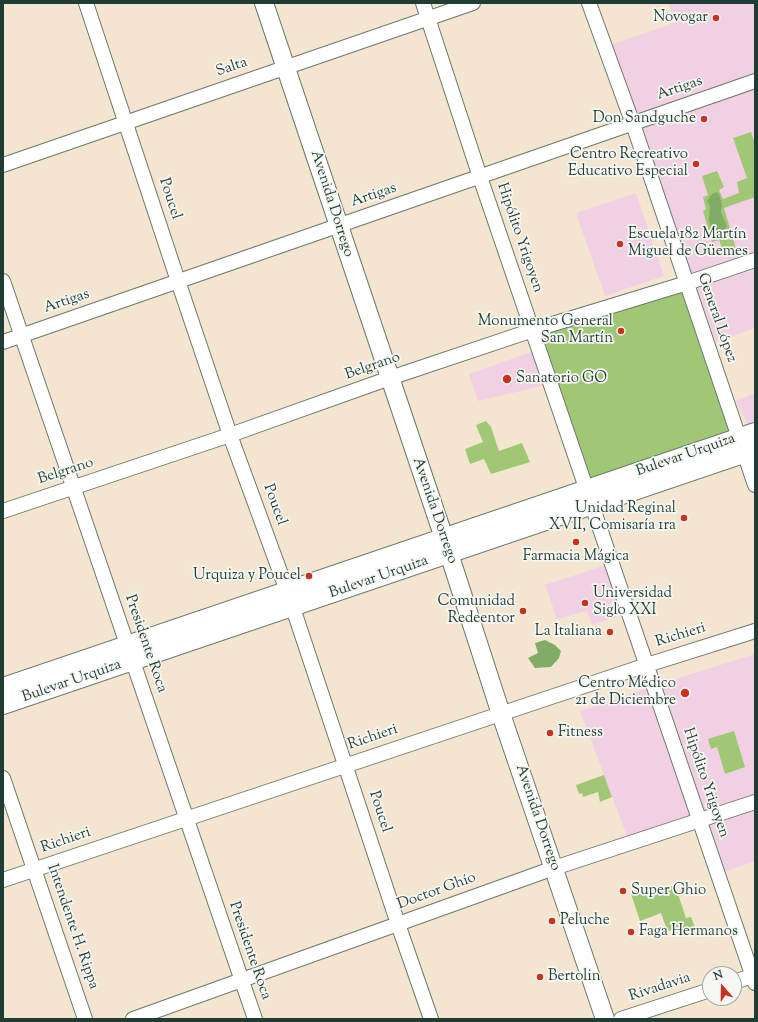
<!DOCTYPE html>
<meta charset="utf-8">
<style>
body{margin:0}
#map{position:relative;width:758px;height:1022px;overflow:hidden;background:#f4e5d0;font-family:"Sorts Mill Goudy",serif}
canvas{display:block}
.frame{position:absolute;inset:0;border:4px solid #1f3d34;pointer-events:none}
.north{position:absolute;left:702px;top:966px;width:40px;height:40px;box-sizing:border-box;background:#f6f6f2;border:1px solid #a0aca6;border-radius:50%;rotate:340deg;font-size:11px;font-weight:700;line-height:16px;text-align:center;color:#1f3d34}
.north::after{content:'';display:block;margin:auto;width:14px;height:18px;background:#c8321e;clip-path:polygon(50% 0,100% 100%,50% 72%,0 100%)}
</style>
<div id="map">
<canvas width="758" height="1022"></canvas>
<div class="frame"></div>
<div class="north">N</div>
</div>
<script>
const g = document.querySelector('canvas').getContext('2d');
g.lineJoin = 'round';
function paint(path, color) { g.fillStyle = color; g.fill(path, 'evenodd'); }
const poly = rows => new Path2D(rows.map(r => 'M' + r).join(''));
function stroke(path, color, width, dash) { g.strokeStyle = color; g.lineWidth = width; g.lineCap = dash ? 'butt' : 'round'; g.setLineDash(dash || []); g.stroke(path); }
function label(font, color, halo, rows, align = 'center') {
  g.font = font + ' "Sorts Mill Goudy",serif'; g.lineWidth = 3.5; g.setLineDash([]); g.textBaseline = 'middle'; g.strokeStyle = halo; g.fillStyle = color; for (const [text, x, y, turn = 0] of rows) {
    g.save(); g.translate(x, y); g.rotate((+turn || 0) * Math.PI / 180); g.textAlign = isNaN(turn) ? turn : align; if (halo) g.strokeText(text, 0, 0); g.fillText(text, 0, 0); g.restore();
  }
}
paint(poly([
 [668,3,755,3,755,328,716,342,605,47,677,22],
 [636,193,664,276,605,296,576,213],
 [534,351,546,385,478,401,469,374],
 [755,393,755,440,736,401],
 [606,565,622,615,592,625,587,611,557,619,545,585],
 [755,654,755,861,718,874,700,821,630,844,580,711,663,683]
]), '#f1d0e3');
paint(poly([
 [751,132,755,144,755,178,754,179,755,197,724,208,736,249,724,253,719,240,712,242,703,211,706,209,703,197,708,195,702,176,717,171,724,187,719,190,723,199,739,193,737,182,747,178,733,138],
 [687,283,739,438,587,489,533,330],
 [486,421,491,427,499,451,522,443,530,462,491,474,484,459,470,464,465,449,483,442,476,425],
 [734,731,745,767,725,774,717,747,711,749,708,739],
 [604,775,612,797,600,802,598,792,583,797,582,793,579,794,576,785],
 [672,886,674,892,677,891,686,918,691,917,696,930,680,935,677,928,663,933,661,929,666,927,661,913,640,921,631,894,649,888,650,893]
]), '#a0c874');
paint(poly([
 [716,192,719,194,722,205,721,212,727,226,725,232,714,235,711,229,709,220,710,206,707,201,711,195],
 [545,640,555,645,561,651,559,658,551,667,535,668,528,658,538,653,535,643]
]), '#80ac66');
const minor = poly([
 [86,3,178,281,230,435,290,599,398,924,431,1019],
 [423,3,480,177,755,983],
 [589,3,633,124,755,485],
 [3,165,473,3],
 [3,281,255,1019],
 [3,342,755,81],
 [3,511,230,435,390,378,533,330,687,283,755,260],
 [3,778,85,1019],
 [3,880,647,665,755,631],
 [734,982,755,975],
 [133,1019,554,868,755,802],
 [621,1019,710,990]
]);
const major = poly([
 [264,3,444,538,501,714,605,1019],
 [3,687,755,432],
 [3,705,755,450]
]);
stroke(minor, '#6a786b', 16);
stroke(major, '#6a786b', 20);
stroke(minor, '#fff', 14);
stroke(major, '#fff', 18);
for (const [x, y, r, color] of [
 [716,18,4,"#c8321e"],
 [704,119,4,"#c8321e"],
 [696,164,4,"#c8321e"],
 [620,244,4,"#c8321e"],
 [621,331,4,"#c8321e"],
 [507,379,5,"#c8321e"],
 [684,518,4,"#c8321e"],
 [576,542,4,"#c8321e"],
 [309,576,4,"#c8321e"],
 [585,603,4,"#c8321e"],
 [523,611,4,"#c8321e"],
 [610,632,4,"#c8321e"],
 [685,693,5,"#c8321e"],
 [550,733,4,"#c8321e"],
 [623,891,4,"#c8321e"],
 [552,921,4,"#c8321e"],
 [631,932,4,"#c8321e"],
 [540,977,4,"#c8321e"]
]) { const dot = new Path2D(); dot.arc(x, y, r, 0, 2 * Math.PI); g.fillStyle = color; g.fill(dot); stroke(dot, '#f6f6f2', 1.5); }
label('15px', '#1f3d34', '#f6f6f2', [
 ["Novogar",708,18],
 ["Don Sandguche",696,119],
 ["Centro Recreativo",688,155],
 ["Educativo Especial",688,172],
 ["Escuela 182 Martín",628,235,"left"],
 ["Miguel de Güemes",628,252,"left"],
 ["Monumento General",613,322],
 ["San Martín",613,339],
 ["Sanatorio GO",516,379,"left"],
 ["Unidad Reginal",676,509],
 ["XVII, Comisaría 1ra",676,526],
 ["Farmacia Mágica",576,557,"center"],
 ["Urquiza y Poucel",301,576],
 ["Universidad",593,594,"left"],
 ["Siglo XXI",593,611,"left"],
 ["Comunidad",515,602],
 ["Redeentor",515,619],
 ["La Italiana",602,632],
 ["Centro Médico",676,684],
 ["21 de Diciembre",676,701],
 ["Fitness",558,733,"left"],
 ["Super Ghio",631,891,"left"],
 ["Peluche",560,921,"left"],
 ["Faga Hermanos",639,932,"left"],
 ["Bertolin",548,977,"left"]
], 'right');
label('15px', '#1f3d34', '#f6f6f2', [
 ["Salta",232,68,-19],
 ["Artigas",680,89,-19],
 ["Artigas",374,196,-19],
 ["Poucel",169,199,72],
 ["Avenida Dorrego",331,204,72],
 ["Hipólito Yrigoyen",519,238,71],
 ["Artigas",67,302,-19],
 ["General López",716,318,71],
 ["Belgrano",373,367,-19],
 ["Bulevar Urquiza",686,456,-19],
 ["Belgrano",66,472,-18],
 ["Poucel",274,505,70],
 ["Avenida Dorrego",434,511,71],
 ["Bulevar Urquiza",379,578,-19],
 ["Richieri",681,636,-17],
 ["Presidente Roca",145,644,71],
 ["Bulevar Urquiza",72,682,-19],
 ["Richieri",373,738,-19],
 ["Hipólito Yrigoyen",705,783,71],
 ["Poucel",379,812,72],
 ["Avenida Dorrego",537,818,71],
 ["Richieri",66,841,-19],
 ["Doctor Ghío",437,892,-20],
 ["Intendente H. Rippa",72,927,71],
 ["Presidente Roca",249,951,71],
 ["Rivadavia",660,988,-18]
]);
</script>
